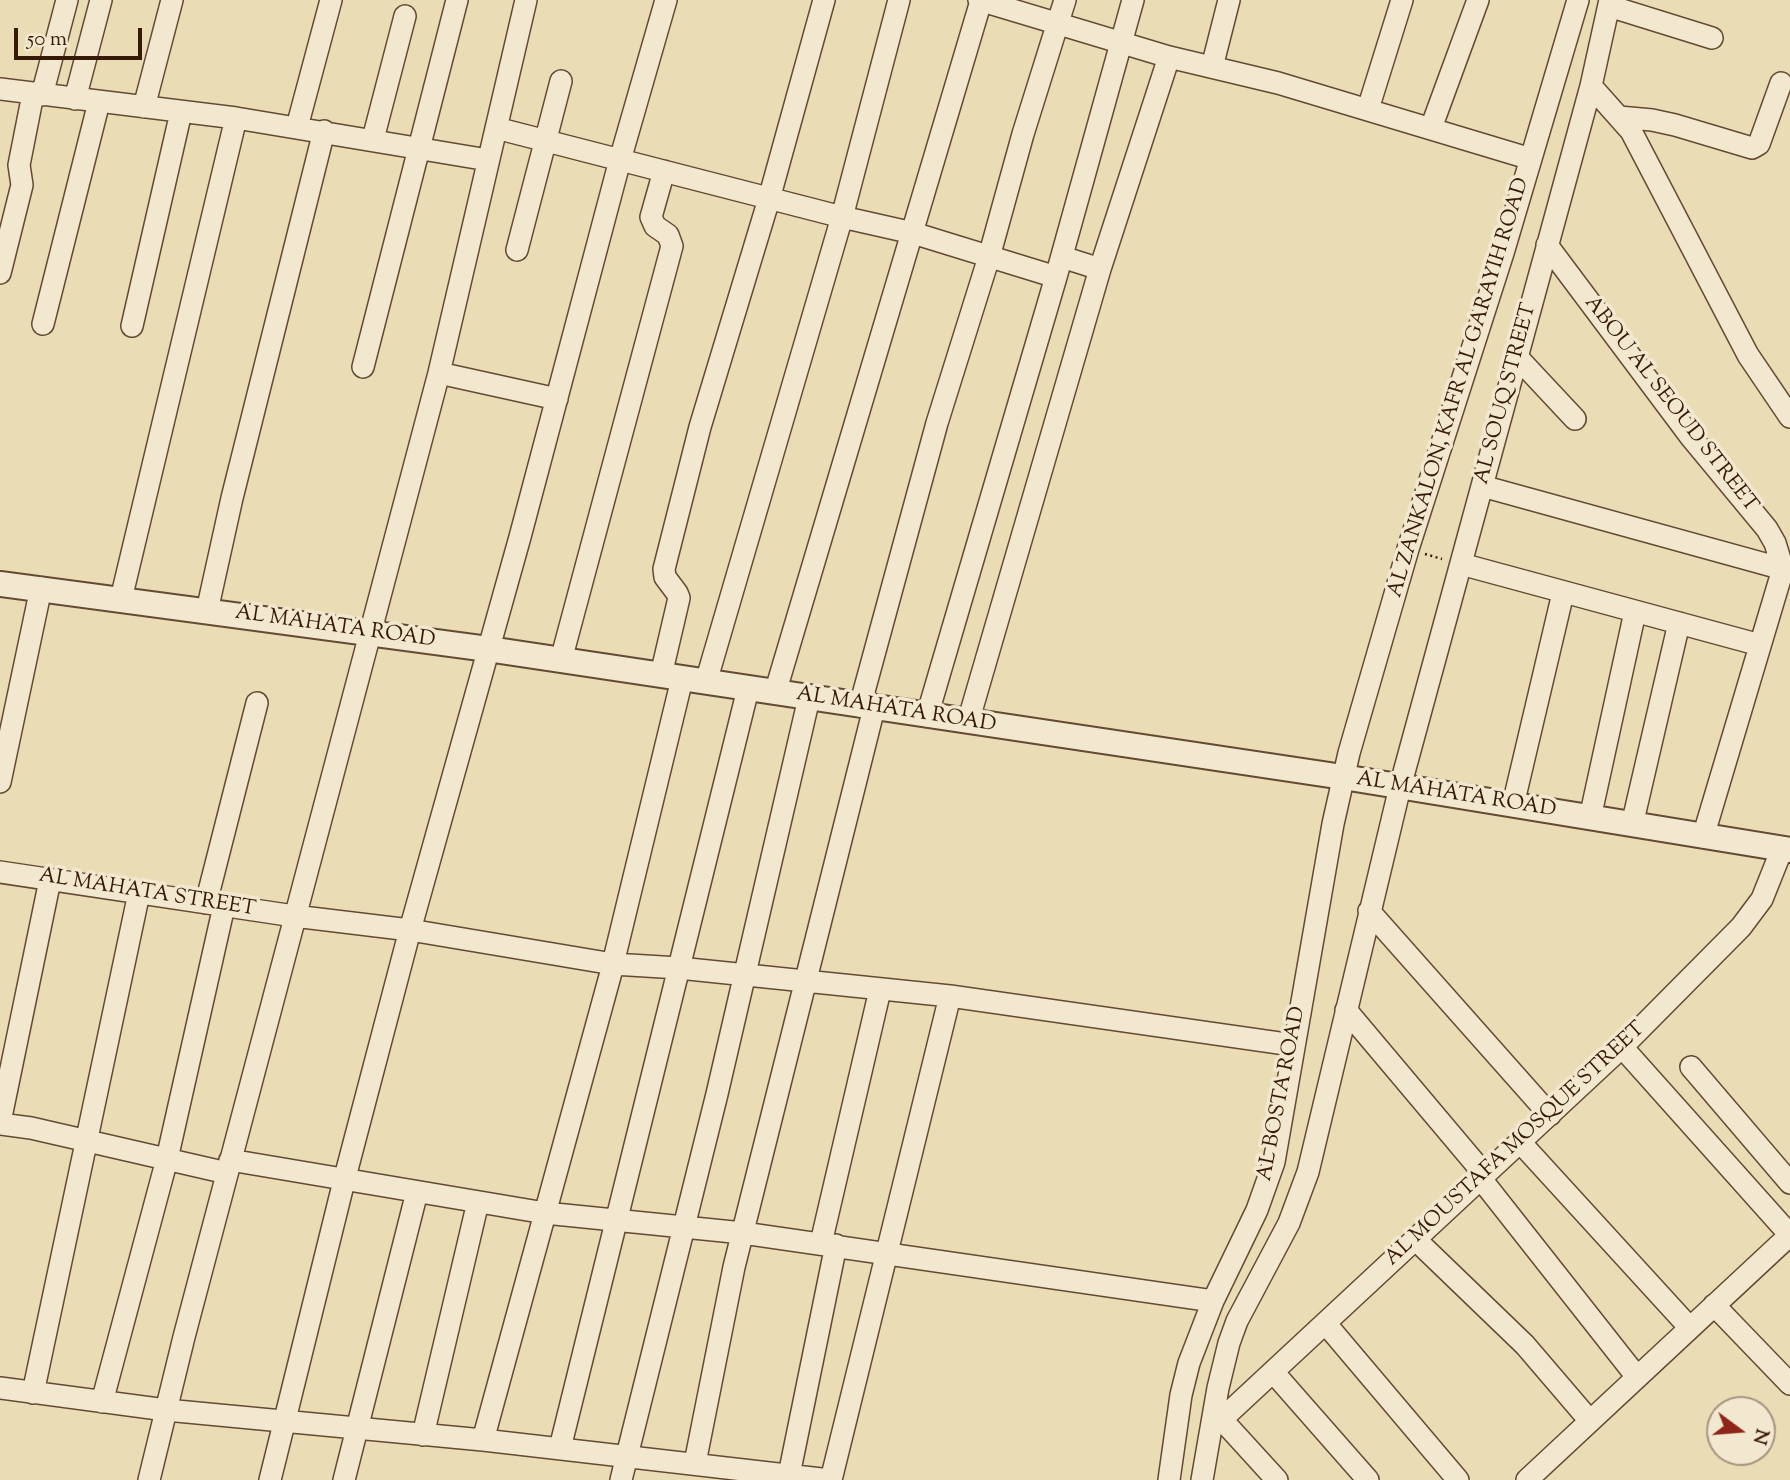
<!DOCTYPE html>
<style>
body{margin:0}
#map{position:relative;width:1790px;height:1480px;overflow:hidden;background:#eadcb5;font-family:"Sorts Mill Goudy",serif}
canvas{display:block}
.north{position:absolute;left:1706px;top:1396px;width:70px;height:70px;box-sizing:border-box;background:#f1e8cf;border:2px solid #a7957f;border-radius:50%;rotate:106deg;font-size:19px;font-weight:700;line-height:28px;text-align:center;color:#371907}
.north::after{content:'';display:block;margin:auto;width:24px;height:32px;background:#8f2418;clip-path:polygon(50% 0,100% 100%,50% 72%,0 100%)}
.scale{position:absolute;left:14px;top:28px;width:128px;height:32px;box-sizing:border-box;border:4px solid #371907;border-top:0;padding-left:9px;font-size:21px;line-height:24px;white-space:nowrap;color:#371907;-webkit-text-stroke:5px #f1e8cf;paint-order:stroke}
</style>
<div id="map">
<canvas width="1790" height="1480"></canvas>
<div class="north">N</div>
<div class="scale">50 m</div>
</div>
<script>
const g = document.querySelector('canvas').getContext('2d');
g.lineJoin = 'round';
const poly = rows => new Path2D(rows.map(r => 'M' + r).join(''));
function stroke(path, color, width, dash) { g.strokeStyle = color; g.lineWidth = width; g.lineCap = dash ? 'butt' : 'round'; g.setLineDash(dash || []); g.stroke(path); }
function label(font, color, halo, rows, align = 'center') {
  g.font = font + ' "Sorts Mill Goudy",serif'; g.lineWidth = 7; g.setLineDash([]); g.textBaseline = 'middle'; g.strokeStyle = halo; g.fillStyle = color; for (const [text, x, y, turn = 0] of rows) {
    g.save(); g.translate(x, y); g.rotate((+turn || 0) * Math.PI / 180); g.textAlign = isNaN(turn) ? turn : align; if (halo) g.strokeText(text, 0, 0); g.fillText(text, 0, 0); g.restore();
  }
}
const minor = poly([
 [979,0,1169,57,1278,83,1531,159],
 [1609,6,1712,38],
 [1212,67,1229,0],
 [1591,86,1631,131,1748,355,1790,417],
 [0,89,236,118,488,160],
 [42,95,67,0],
 [75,99,101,0],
 [144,107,172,0],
 [1368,109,1402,0],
 [1619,117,1652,120,1675,125,1752,148,1759,144,1781,83],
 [297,127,331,0],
 [496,128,842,217,913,233,1056,277],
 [1431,128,1478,0],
 [373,139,405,16],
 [1547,245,1690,436,1767,529,1775,543,1783,569,1703,837],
 [517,250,561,81],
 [1062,257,1100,269],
 [0,273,22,185,19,165,33,94],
 [43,324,99,102],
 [132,326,181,112],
 [1517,357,1575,419],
 [363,367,457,0],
 [439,373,557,399],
 [1482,486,1790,571],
 [1461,564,1760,645],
 [121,599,236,118],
 [207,611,232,498,324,131],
 [561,660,672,246,668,235,655,226,651,217,664,171],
 [661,675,679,598,677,593,665,577,664,569,700,427,769,199,824,0],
 [706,682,842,217,899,0],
 [775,693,981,1],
 [860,706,937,423,989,257,1023,134,1065,0],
 [927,716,1056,277,1133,0],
 [968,722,1100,269,1169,57],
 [0,782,41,588],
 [1513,805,1563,593],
 [1590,818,1635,612],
 [1632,825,1679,623],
 [0,872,294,916,410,930,613,964,679,968,950,996,1293,1045],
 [206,903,257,703],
 [1369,911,1550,1115],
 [1346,1010,1485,1175],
 [1622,1047,1790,1235],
 [1691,1067,1790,1183],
 [0,1122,50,880],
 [0,1124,31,1128,227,1173],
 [1520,1142,1690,1328],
 [230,1160,545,1213,743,1233,1213,1301],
 [1481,1179,1637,1377],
 [1416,1240,1525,1345,1590,1421],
 [821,1243,880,990],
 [1714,1305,1790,1384],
 [1326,1324,1458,1480],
 [1274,1373,1368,1480],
 [0,1388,166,1410,483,1440,830,1480],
 [33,1393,139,893],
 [102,1402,167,1159,224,906],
 [1214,1411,1277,1480],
 [1222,1419,1622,1047,1741,927,1762,899,1782,849],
 [423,1435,478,1202],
 [483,1440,610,976,682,679],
 [560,1448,748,689],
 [695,1463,734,1267,874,708],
 [789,1475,836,1245],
 [149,1480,184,1337,439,373,526,0],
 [270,1480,344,1181,410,930,520,537,620,160,666,0],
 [344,1480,417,1192],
 [621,1480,717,1094,809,698],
 [831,1480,950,996],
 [1169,1480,1181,1395,1189,1363,1213,1301,1257,1210,1274,1162,1333,824,1349,753,1408,549,1503,253,1578,0],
 [1202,1480,1218,1388,1229,1343,1237,1321,1289,1223,1308,1172,1400,787,1591,86,1610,0],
 [1527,1480,1790,1235]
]);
const tertiary = poly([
 [0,584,488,649,1343,777,1790,850]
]);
stroke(minor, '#644a32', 24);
stroke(tertiary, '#644a32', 28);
stroke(poly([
 [1425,554,1442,559]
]), '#371907', 2.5, [2, 3.5]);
stroke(minor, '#f1e8cf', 21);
stroke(tertiary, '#f1e8cf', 24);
label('21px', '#371907', '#f1e8cf', [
 ["AL ZANKALON, KAFR AL GARAYIH ROAD",1460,388,-73],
 ["AL SOUQ STREET",1507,394,-75],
 ["ABOU AL SEOUD STREET",1670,405,52],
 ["AL MAHATA ROAD",335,628,8],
 ["AL MAHATA ROAD",896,711,9],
 ["AL MAHATA ROAD",1456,796,9],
 ["AL MAHATA STREET",147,894,9],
 ["AL BOSTA ROAD",1283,1094,-79],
 ["AL MOUSTAFA MOSQUE STREET",1516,1145,-43]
]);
</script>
